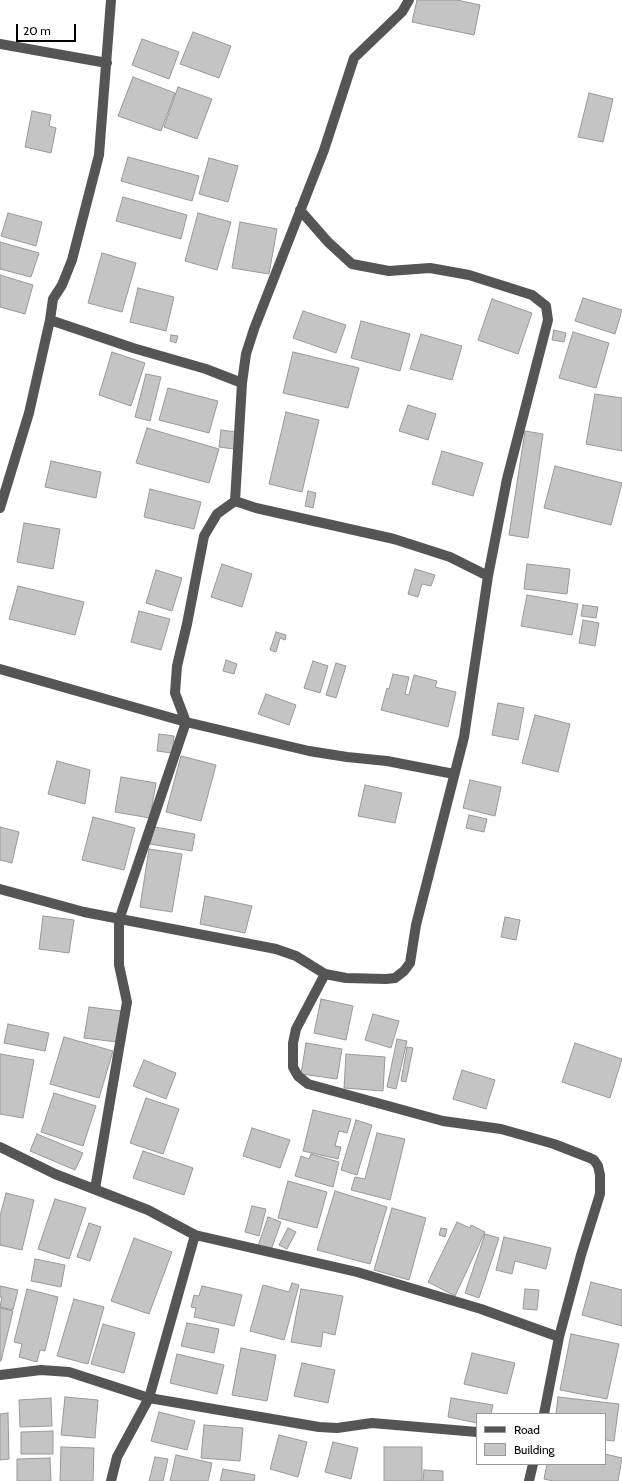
<!DOCTYPE html>
<style>
body{margin:0}
#map{position:relative;width:622px;height:1481px;overflow:hidden;background:#fff;font-family:Cabin,sans-serif}
canvas{display:block}
.legend{position:absolute;left:476px;top:1413px;width:130px;height:52px;box-sizing:border-box;background:#fff;border:1px solid #999;margin:0;padding:5px 7px;list-style:none;font-size:12px;color:#000}
.legend li{display:flex;align-items:center;gap:8px;height:20px}
.legend b{width:20px;border:1px solid #999}
.scale{position:absolute;left:16px;top:24px;width:60px;height:18px;box-sizing:border-box;border:2px solid #000;border-top:0;padding-left:5px;font-size:12px;line-height:14px;white-space:nowrap;color:#000;-webkit-text-stroke:3px #fff;paint-order:stroke}
</style>
<div id="map">
<canvas width="622" height="1481"></canvas>
<ul class="legend">
<li><b style="height:5px;background:#555"></b>Road</li>
<li><b style="height:11px;background:#c4c4c4"></b>Building</li>
</ul>
<div class="scale">20 m</div>
</div>
<script>
const g = document.querySelector('canvas').getContext('2d');
g.lineJoin = 'round';
function paint(path, color) { g.fillStyle = color; g.fill(path, 'evenodd'); }
const poly = rows => new Path2D(rows.map(r => 'M' + r).join(''));
function stroke(path, color, width, dash) { g.strokeStyle = color; g.lineWidth = width; g.lineCap = dash ? 'butt' : 'round'; g.setLineDash(dash || []); g.stroke(path); }
const building = poly([
 [417,0,457,0,480,5,474,35,412,22,417,0],
 [193,32,231,46,219,78,180,64,193,32],
 [142,39,179,52,169,79,132,65,142,39],
 [133,77,175,93,161,131,118,116,133,77],
 [178,87,212,99,197,139,164,127,178,87],
 [589,93,613,99,603,142,578,137,589,93],
 [32,111,51,115,49,126,56,128,51,153,25,147,32,111],
 [128,157,199,176,192,201,121,181,128,157],
 [209,158,238,166,228,202,199,194,209,158],
 [123,197,187,215,181,239,116,221,123,197],
 [8,213,42,222,36,246,1,236,8,213],
 [198,213,231,222,217,270,185,261,198,213],
 [240,222,277,229,269,274,232,268,240,222],
 [0,242,39,253,31,277,0,269,0,242],
 [102,253,136,263,122,312,88,303,102,253],
 [0,275,33,285,25,314,0,307,0,275],
 [138,288,174,297,166,331,130,322,138,288],
 [583,298,622,310,615,334,575,321,583,298],
 [492,299,532,313,518,354,478,340,492,299],
 [303,311,346,325,336,353,293,338,303,311],
 [361,321,410,334,400,371,351,358,361,321],
 [554,330,566,333,564,342,552,340,554,330],
 [573,332,609,343,596,388,559,378,573,332],
 [421,334,462,346,452,380,410,369,421,334],
 [171,335,178,336,176,343,170,341,171,335],
 [112,352,145,363,131,406,99,395,112,352],
 [293,352,359,368,348,408,283,393,293,352],
 [146,374,161,377,150,421,135,417,146,374],
 [168,388,218,401,209,433,159,420,168,388],
 [595,394,622,398,622,451,586,444,595,394],
 [408,405,436,414,428,440,399,431,408,405],
 [286,412,319,420,302,492,269,484,286,412],
 [147,428,219,449,209,483,136,463,147,428],
 [221,430,236,432,234,449,219,447,221,430],
 [525,431,543,434,528,538,509,535,525,431],
 [442,451,483,463,473,496,432,484,442,451],
 [51,461,101,472,96,498,45,487,51,461],
 [555,466,622,483,611,525,544,508,555,466],
 [150,489,201,502,194,529,144,517,150,489],
 [308,491,316,493,313,508,305,506,308,491],
 [24,523,60,529,53,569,17,562,24,523],
 [222,564,252,574,242,607,211,597,222,564],
 [527,564,570,569,567,594,524,589,527,564],
 [415,569,435,575,431,586,422,584,418,597,408,594,415,569],
 [156,570,182,578,172,611,146,603,156,570],
 [18,586,84,602,75,635,9,619,18,586],
 [527,595,578,604,572,635,521,626,527,595],
 [583,605,598,607,596,618,581,616,583,605],
 [139,611,170,619,161,650,131,642,139,611],
 [583,620,599,623,595,646,579,643,583,620],
 [276,632,286,635,285,640,280,638,276,652,270,650,276,632],
 [226,660,237,664,234,674,223,671,226,660],
 [313,661,328,666,320,693,304,688,313,661],
 [336,663,346,666,336,698,326,695,336,663],
 [393,674,409,677,405,694,409,695,414,675,437,681,435,687,456,692,448,727,381,710,387,688,389,689,393,674],
 [266,694,296,705,289,725,258,714,266,694],
 [498,703,524,708,518,740,492,735,498,703],
 [535,715,570,724,558,772,522,763,535,715],
 [159,734,174,736,172,753,157,751,159,734],
 [181,756,216,765,201,821,166,812,181,756],
 [57,761,90,770,85,804,48,794,57,761],
 [121,777,156,783,150,818,115,812,121,777],
 [470,780,501,787,495,816,463,808,470,780],
 [365,785,402,793,395,823,358,816,365,785],
 [469,815,487,819,484,832,466,828,469,815],
 [93,817,135,828,124,870,82,860,93,817],
 [0,827,19,832,12,863,0,860,0,827],
 [154,827,195,834,192,851,150,844,154,827],
 [149,849,182,854,172,912,140,907,149,849],
 [205,896,252,906,245,933,200,924,205,896],
 [43,916,74,920,69,953,39,949,43,916],
 [505,917,520,920,516,940,501,937,505,917],
 [321,999,353,1006,346,1040,314,1033,321,999],
 [89,1007,121,1011,117,1042,84,1038,89,1007],
 [373,1014,399,1021,391,1048,365,1040,373,1014],
 [8,1024,49,1033,45,1051,4,1043,8,1024],
 [64,1037,113,1051,99,1098,50,1084,64,1037],
 [397,1039,407,1041,396,1089,387,1087,397,1039],
 [306,1043,342,1049,337,1079,301,1074,306,1043],
 [575,1043,622,1059,610,1098,562,1082,575,1043],
 [407,1047,413,1048,406,1082,401,1081,407,1047],
 [0,1054,34,1060,23,1118,0,1114,0,1054],
 [346,1054,385,1057,383,1091,344,1088,346,1054],
 [144,1060,176,1073,166,1099,133,1086,144,1060],
 [462,1070,495,1080,486,1109,453,1099,462,1070],
 [54,1093,96,1106,83,1146,41,1132,54,1093],
 [146,1098,179,1109,163,1154,130,1143,146,1098],
 [313,1110,351,1119,347,1133,339,1131,335,1146,341,1147,338,1159,303,1151,313,1110],
 [356,1120,372,1125,357,1175,341,1170,356,1120],
 [252,1128,290,1140,280,1168,243,1156,252,1128],
 [377,1133,405,1139,390,1200,351,1190,355,1177,365,1179,377,1133],
 [37,1134,83,1153,75,1170,30,1151,37,1134],
 [143,1151,193,1168,184,1195,133,1178,143,1151],
 [311,1154,339,1162,333,1187,295,1176,301,1156,309,1159,311,1154],
 [288,1181,327,1192,317,1228,278,1218,288,1181],
 [335,1191,387,1207,370,1264,317,1250,335,1191],
 [6,1193,34,1200,22,1250,0,1245,0,1216,6,1193],
 [55,1199,86,1208,69,1259,38,1249,55,1199],
 [252,1206,266,1209,259,1236,245,1232,252,1206],
 [392,1208,426,1218,409,1280,374,1270,392,1208],
 [268,1217,281,1222,271,1250,258,1246,268,1217],
 [457,1222,470,1228,471,1225,485,1232,455,1296,428,1282,457,1222],
 [89,1223,101,1227,90,1261,77,1257,89,1223],
 [288,1228,296,1232,287,1249,279,1245,288,1228],
 [441,1228,447,1229,445,1237,439,1235,441,1228],
 [485,1234,499,1238,479,1298,465,1293,485,1234],
 [504,1237,551,1248,546,1269,515,1261,512,1274,496,1270,504,1237],
 [134,1238,172,1252,149,1314,111,1301,134,1238],
 [35,1259,65,1265,61,1287,31,1281,35,1259],
 [591,1282,622,1290,622,1326,582,1315,591,1282],
 [292,1283,299,1285,284,1340,250,1331,263,1285,289,1292,292,1283],
 [0,1286,18,1290,13,1310,0,1307,2,1297,0,1297,0,1286],
 [202,1286,242,1295,234,1326,194,1317,196,1308,191,1307,194,1295,199,1296,202,1286],
 [27,1289,58,1297,45,1351,40,1350,37,1362,19,1357,22,1344,14,1342,27,1289],
 [301,1289,343,1296,335,1335,323,1332,321,1347,291,1342,301,1289],
 [525,1289,539,1290,537,1310,523,1309,525,1289],
 [74,1299,104,1307,88,1364,57,1356,74,1299],
 [0,1308,13,1311,1,1361,0,1361,0,1308],
 [187,1323,219,1329,214,1353,181,1346,187,1323],
 [103,1324,135,1333,124,1373,91,1364,103,1324],
 [571,1334,619,1344,607,1399,560,1390,571,1334],
 [241,1348,276,1355,267,1401,232,1395,241,1348],
 [472,1353,515,1363,507,1394,464,1384,472,1353],
 [177,1354,224,1365,217,1394,170,1383,177,1354],
 [302,1363,335,1370,328,1403,294,1396,302,1363],
 [65,1397,98,1400,95,1438,61,1435,65,1397],
 [558,1397,619,1404,614,1441,605,1440,605,1414,556,1414,558,1397],
 [51,1398,52,1426,20,1427,19,1400,51,1398],
 [451,1398,493,1405,491,1414,477,1414,477,1423,448,1417,451,1398],
 [159,1412,195,1421,187,1450,151,1441,159,1412],
 [8,1413,9,1459,0,1460,0,1414,8,1413],
 [204,1425,243,1428,240,1461,201,1458,204,1425],
 [53,1431,53,1454,21,1454,21,1432,53,1431],
 [279,1435,307,1442,298,1477,270,1469,279,1435],
 [333,1442,358,1448,351,1479,325,1472,333,1442],
 [61,1447,94,1448,93,1481,60,1481,61,1447],
 [384,1447,422,1447,422,1481,384,1481,384,1447],
 [605,1454,622,1458,618,1481,553,1481,544,1479,547,1464,605,1464,605,1454],
 [176,1455,212,1463,208,1481,170,1481,176,1455],
 [155,1457,168,1459,163,1481,149,1481,155,1457],
 [50,1458,51,1481,17,1481,17,1459,50,1458],
 [223,1469,255,1475,254,1481,220,1481,223,1469],
 [424,1470,443,1471,443,1481,423,1481,424,1470]
]);
paint(building, '#c4c4c4');
stroke(building, '#999', 1);
stroke(poly([
 [409,0,402,12,354,58,324,150,254,329,246,354,242,383,235,501,256,508,394,539,450,557,488,576],
 [0,44,107,63],
 [50,320,133,348,206,369,242,383],
 [0,508,29,413,50,320,53,299,62,285,72,260,99,155,111,0],
 [0,669,186,722,309,751,347,757,387,761,454,774],
 [0,889,84,912,276,949,296,956,325,974,346,978,386,979,395,978,404,971,410,963,416,925,464,737,488,576,507,479,548,320,546,306,532,295,469,275,430,268,389,271,352,264,328,242,300,210],
 [325,974,296,1029,293,1043,293,1067,298,1076,308,1084,443,1121,501,1129,554,1144,590,1158,594,1160,598,1166,600,1175,600,1194,581,1255,559,1337,544,1414],
 [0,1147,55,1174,148,1210,195,1235,357,1272,481,1309,559,1337],
 [95,1189,127,1002,119,965,119,920,186,722,175,693,177,666,187,624,204,536,217,514,235,501],
 [0,1375,41,1370,69,1372,149,1398,319,1427,337,1428,372,1423,477,1432],
 [111,1481,117,1457,149,1398,195,1235],
 [529,1481,533,1464]
]), '#555', 10);
</script>
